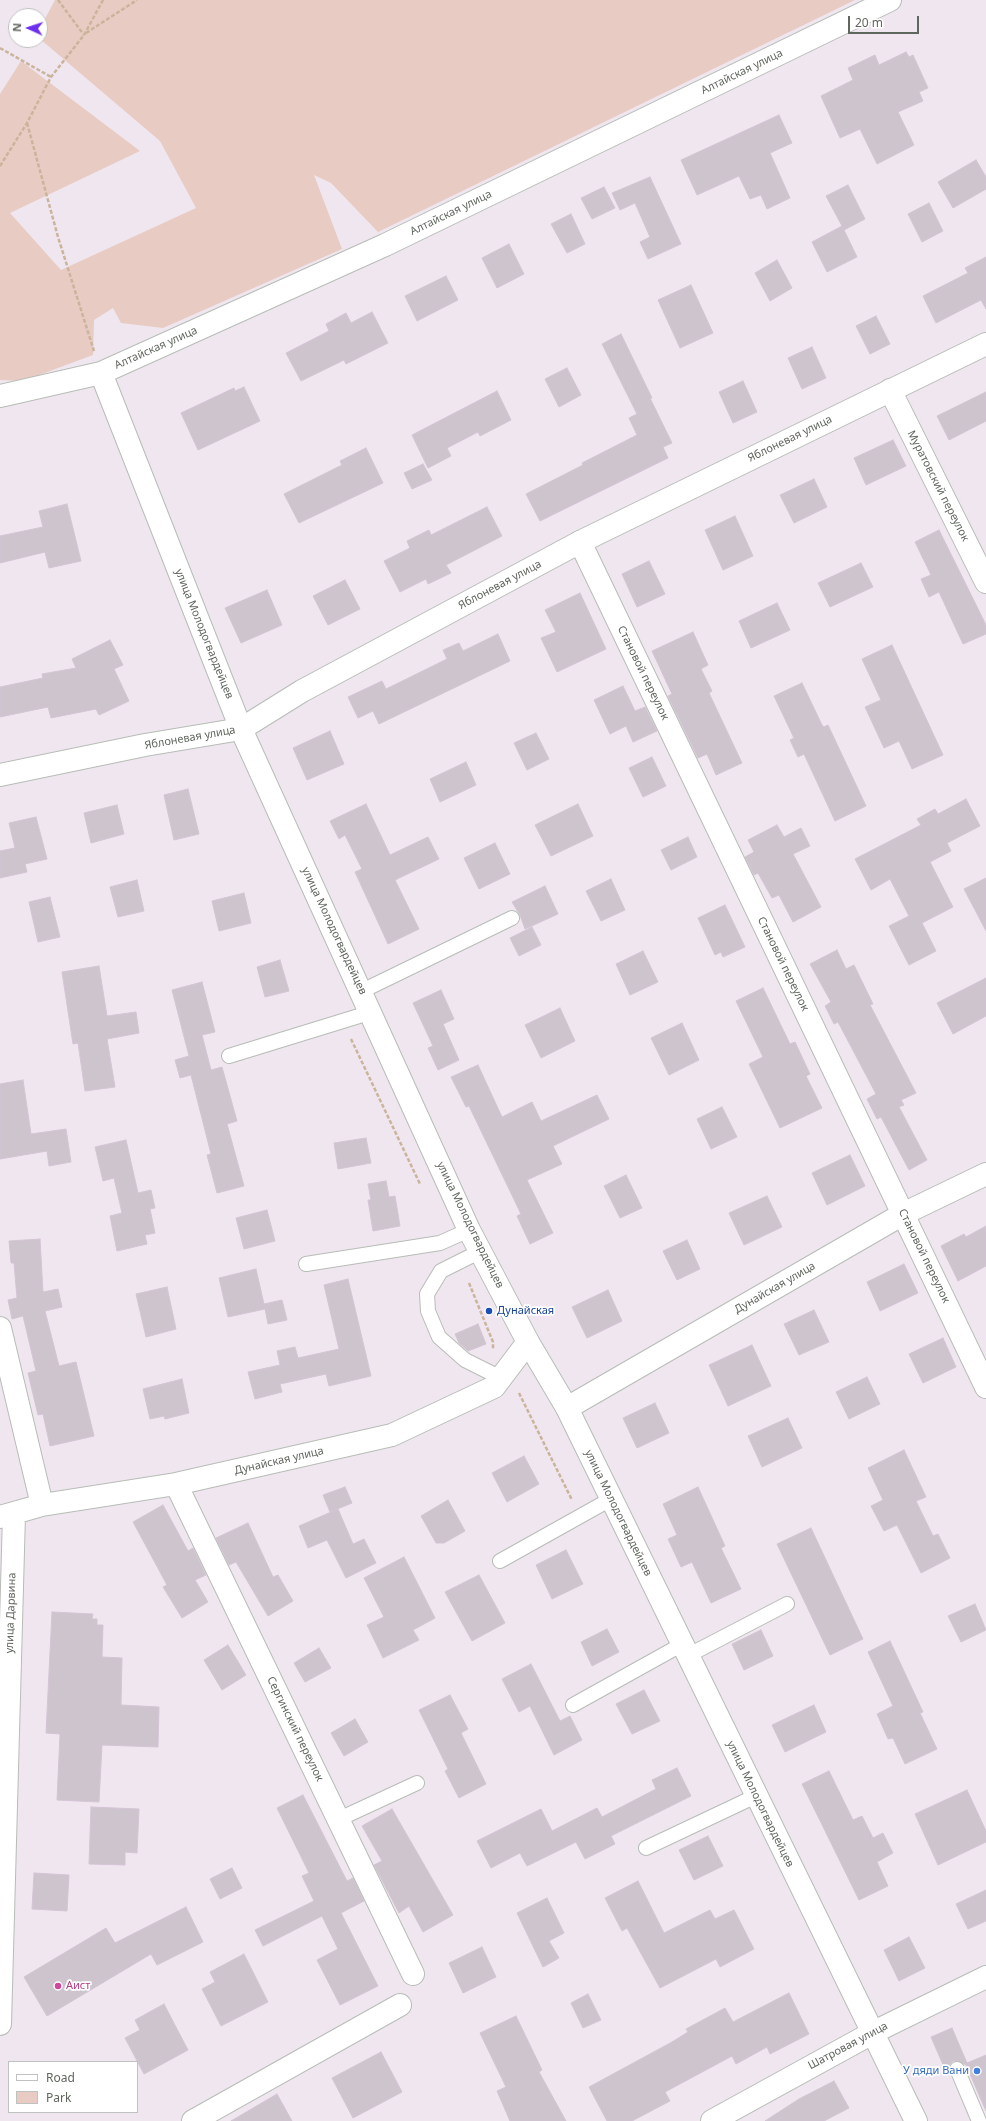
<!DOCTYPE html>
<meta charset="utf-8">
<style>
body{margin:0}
#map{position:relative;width:986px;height:2121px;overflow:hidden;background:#f0e6f0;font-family:"Noto Sans",sans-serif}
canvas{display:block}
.legend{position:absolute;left:8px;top:2061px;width:130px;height:52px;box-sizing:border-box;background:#fff;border:1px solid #bfc2be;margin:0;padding:5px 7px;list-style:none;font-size:12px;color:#5f665d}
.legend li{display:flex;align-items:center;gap:8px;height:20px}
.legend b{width:20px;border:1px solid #bfc2be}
.north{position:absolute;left:8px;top:8px;width:40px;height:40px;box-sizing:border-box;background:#fff;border:1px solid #bfc2be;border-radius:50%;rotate:273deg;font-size:11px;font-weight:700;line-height:16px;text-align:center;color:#5f665d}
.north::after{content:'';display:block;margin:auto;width:14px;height:18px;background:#6b2fed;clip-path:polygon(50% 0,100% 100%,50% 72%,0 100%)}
.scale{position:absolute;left:848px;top:16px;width:71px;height:18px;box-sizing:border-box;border:2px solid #5f665d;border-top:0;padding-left:5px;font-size:12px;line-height:14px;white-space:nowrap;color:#5f665d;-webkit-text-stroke:3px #fff;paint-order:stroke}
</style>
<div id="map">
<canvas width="986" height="2121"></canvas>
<ul class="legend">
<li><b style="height:5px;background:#fff"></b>Road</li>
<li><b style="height:11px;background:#e8cbc2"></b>Park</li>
</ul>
<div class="north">N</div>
<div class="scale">20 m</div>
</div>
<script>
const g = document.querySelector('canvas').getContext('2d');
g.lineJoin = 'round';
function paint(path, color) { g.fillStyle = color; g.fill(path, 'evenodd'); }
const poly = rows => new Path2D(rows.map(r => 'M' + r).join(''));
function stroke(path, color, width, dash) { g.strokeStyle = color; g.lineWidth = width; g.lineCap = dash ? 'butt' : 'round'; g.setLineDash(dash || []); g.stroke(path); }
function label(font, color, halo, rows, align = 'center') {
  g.font = font + ' "Noto Sans",sans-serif'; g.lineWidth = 3.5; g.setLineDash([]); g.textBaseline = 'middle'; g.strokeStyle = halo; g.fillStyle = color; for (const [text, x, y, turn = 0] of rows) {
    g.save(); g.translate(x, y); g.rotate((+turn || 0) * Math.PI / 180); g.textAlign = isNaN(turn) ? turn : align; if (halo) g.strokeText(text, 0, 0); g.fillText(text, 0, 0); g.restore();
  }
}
paint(poly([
 [55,0,855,0,378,232,331,183,314,175,342,249,163,328,121,323,113,308,94,320,93,355,23,381,0,380,0,94,21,61,140,151,10,213,61,270,196,208,160,141,40,39,40,28]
]), '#e8cbc2');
const building = poly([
 [906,52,909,57,913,55,928,88,919,92,923,101,898,112,914,145,877,164,860,129,840,138,821,96,853,80,848,68,875,55,879,65,906,52],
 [779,115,792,143,770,153,790,198,767,209,761,195,750,199,739,176,697,195,681,160,779,115],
 [976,160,986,177,986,189,953,208,938,182,976,160],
 [650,177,681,244,648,259,640,242,650,237,635,203,620,210,612,193,650,177],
 [848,185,865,219,844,230,857,257,827,272,812,242,842,226,826,196,848,185],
 [604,187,615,208,592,219,581,198,604,187],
 [929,203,943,231,922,242,908,214,929,203],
 [571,214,585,244,567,253,551,224,571,214],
 [509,244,524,274,497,288,482,258,509,244],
 [986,257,986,309,981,300,936,323,923,296,968,273,965,268,986,257],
 [777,260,792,288,770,301,755,273,777,260],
 [446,276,458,300,417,321,405,296,446,276],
 [691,285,713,333,680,348,658,300,691,285],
 [372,312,388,343,346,364,344,360,301,381,286,353,329,331,326,324,346,313,351,323,372,312],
 [876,316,890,344,870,354,856,326,876,316],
 [621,334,652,398,650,398,672,443,663,447,668,458,540,521,526,494,583,465,582,463,637,435,629,418,637,414,602,344,621,334],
 [812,347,826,378,802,389,788,358,812,347],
 [567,368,581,395,559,407,545,379,567,368],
 [743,381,757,412,733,423,719,392,743,381],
 [244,387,260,421,198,450,181,413,234,388,235,391,244,387],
 [497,391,511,420,480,436,478,432,447,448,451,456,428,468,412,435,497,391],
 [986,392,986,421,949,440,937,416,986,392],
 [893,440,906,466,866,485,854,458,893,440],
 [366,448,383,483,299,523,284,494,342,465,340,461,366,448],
 [423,464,432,480,412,489,404,473,423,464],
 [814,479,827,507,794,523,780,495,814,479],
 [67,504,81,561,49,568,45,552,0,563,0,536,43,527,39,511,67,504],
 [487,507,502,536,446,565,451,573,428,584,426,579,400,592,384,561,410,548,407,541,429,530,431,535,487,507],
 [735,516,753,556,723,570,705,530,735,516],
 [939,530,986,625,986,634,963,644,939,592,929,597,921,579,931,575,915,542,939,530],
 [649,561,665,594,637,607,622,574,649,561],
 [861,563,873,587,830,607,818,583,861,563],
 [345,580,360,609,328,625,313,596,345,580],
 [267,590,282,625,241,643,225,608,267,590],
 [580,593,606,649,557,672,541,638,556,632,545,610,580,593],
 [777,603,790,630,751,648,739,621,777,603],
 [693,632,708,665,701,669,712,691,709,693,742,763,716,775,707,754,698,758,668,696,672,694,652,651,693,632],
 [498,634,510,661,379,724,373,711,358,718,348,697,382,681,386,689,447,659,443,650,459,643,463,651,498,634],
 [110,640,123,665,114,669,129,701,99,715,96,709,51,718,48,707,0,717,0,687,43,678,42,674,76,668,72,659,110,640],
 [892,645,943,755,912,769,899,741,884,748,865,707,881,700,862,659,892,645],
 [802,683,822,725,824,727,828,725,866,806,835,821,804,754,798,757,790,740,794,738,774,696,802,683],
 [623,686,635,711,645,707,657,731,633,742,626,726,610,734,594,700,623,686],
 [330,731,344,764,307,780,293,748,330,731],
 [536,733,549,759,527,770,514,743,536,733],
 [652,757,666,786,643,797,629,768,652,757],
 [466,762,476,785,440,802,430,779,466,762],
 [188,789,199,834,174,840,164,795,188,789],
 [966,799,980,826,947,843,951,851,930,862,953,907,922,923,936,951,909,965,889,926,909,916,890,879,871,890,855,859,921,825,917,819,935,809,938,814,966,799],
 [366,804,390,855,428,837,439,859,395,880,419,929,388,944,355,872,362,869,345,835,339,839,330,821,366,804],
 [578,804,593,836,551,856,535,825,578,804],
 [117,805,124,834,91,843,84,813,117,805],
 [36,817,47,859,25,864,27,872,0,878,0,851,15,848,9,823,36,817],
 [777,825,784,837,801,828,810,846,793,854,821,907,793,922,779,895,772,898,758,873,754,875,745,857,754,852,748,840,777,825],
 [688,837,697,857,671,870,661,850,688,837],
 [495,843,510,874,479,889,464,858,495,843],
 [986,878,986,931,964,889,986,878],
 [611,879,625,910,601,921,586,891,611,879],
 [137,880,144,911,118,917,110,887,137,880],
 [545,886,558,914,525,929,520,915,512,902,545,886],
 [244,893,251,923,219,931,212,901,244,893],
 [50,897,60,937,38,942,29,902,50,897],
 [725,905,745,947,723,957,721,952,715,955,698,918,725,905],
 [532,927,541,945,519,956,510,938,532,927],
 [837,950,846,969,854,965,873,1004,870,1005,916,1093,901,1100,904,1105,899,1107,927,1160,909,1170,881,1117,877,1119,867,1099,876,1094,838,1022,834,1024,825,1006,831,1002,810,964,837,950],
 [643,951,658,982,630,995,616,964,643,951],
 [280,960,289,991,265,997,257,967,280,960],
 [99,966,107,1016,136,1012,139,1033,107,1039,115,1087,85,1091,78,1043,73,1044,62,972,99,966],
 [986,978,986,1016,953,1034,937,1003,986,978],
 [202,982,215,1032,202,1035,211,1070,222,1067,237,1121,227,1124,244,1186,217,1193,207,1155,211,1154,191,1075,180,1078,175,1060,189,1056,172,990,202,982],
 [763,988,790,1044,795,1042,810,1074,806,1076,822,1108,780,1128,749,1064,763,1057,736,1001,763,988],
 [441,990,454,1019,443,1024,459,1060,438,1070,428,1048,433,1046,413,1003,441,990],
 [560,1008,575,1041,541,1058,525,1025,560,1008],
 [682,1023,699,1060,669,1075,651,1038,682,1023],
 [478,1065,502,1117,532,1102,541,1121,597,1095,609,1119,553,1146,562,1164,527,1180,553,1233,530,1244,517,1216,521,1214,469,1106,466,1107,451,1077,478,1065],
 [23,1080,31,1134,66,1129,71,1162,49,1166,47,1151,0,1159,0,1084,23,1080],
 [722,1107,737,1137,711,1149,697,1119,722,1107],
 [366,1138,371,1163,338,1169,334,1143,366,1138],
 [126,1140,138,1193,151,1190,155,1208,150,1209,155,1233,145,1235,147,1244,117,1251,110,1216,122,1213,114,1178,103,1181,95,1147,126,1140],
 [850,1155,865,1186,827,1205,812,1173,850,1155],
 [626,1175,642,1208,620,1218,604,1186,626,1175],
 [386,1181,389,1197,395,1196,400,1226,373,1231,368,1200,371,1200,368,1184,386,1181],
 [767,1196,782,1227,744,1245,729,1213,767,1196],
 [267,1210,275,1241,244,1249,236,1218,267,1210],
 [986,1226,986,1266,958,1281,941,1246,964,1234,966,1237,986,1226],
 [40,1239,43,1292,58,1289,62,1307,45,1311,59,1366,76,1362,94,1436,50,1446,43,1414,38,1415,28,1373,36,1371,23,1316,12,1319,8,1300,17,1298,14,1263,11,1263,9,1241,40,1239],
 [687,1240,700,1269,677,1280,663,1251,687,1240],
 [904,1264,918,1293,880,1311,867,1282,904,1264],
 [256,1269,264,1304,282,1300,287,1320,268,1324,265,1309,228,1317,219,1278,256,1269],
 [348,1279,371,1376,329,1386,326,1374,280,1384,282,1392,255,1399,248,1372,280,1365,277,1351,295,1347,298,1358,339,1349,324,1285,348,1279],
 [167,1287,176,1329,146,1337,136,1294,167,1287],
 [608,1290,622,1321,587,1338,572,1307,608,1290],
 [814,1310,829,1342,799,1355,784,1324,814,1310],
 [478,1324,486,1344,468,1351,459,1343,455,1334,478,1324],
 [943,1338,956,1367,923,1383,909,1354,943,1338],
 [752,1345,771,1386,728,1406,709,1365,752,1345],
 [867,1377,880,1404,849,1419,836,1392,867,1377],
 [182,1379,189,1413,165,1419,164,1416,150,1419,143,1389,182,1379],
 [655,1403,669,1433,637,1448,623,1418,655,1403],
 [788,1418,802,1448,762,1467,748,1436,788,1418],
 [904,1450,926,1497,916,1501,933,1536,938,1534,950,1558,921,1573,897,1525,884,1531,871,1506,883,1500,868,1468,904,1450],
 [524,1456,539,1484,507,1502,492,1473,524,1456],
 [345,1487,352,1503,330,1512,323,1495,345,1487],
 [698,1487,725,1546,721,1548,741,1589,711,1603,692,1562,681,1567,668,1539,677,1535,663,1504,698,1487],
 [448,1500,465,1531,444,1543,436,1543,421,1516,448,1500],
 [163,1505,188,1551,193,1548,206,1575,195,1580,208,1602,182,1618,163,1587,167,1585,133,1522,163,1505],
 [338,1509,353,1544,364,1539,376,1563,346,1578,327,1540,308,1548,299,1526,338,1509],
 [248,1523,273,1577,278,1575,293,1601,268,1616,236,1562,229,1565,216,1538,248,1523],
 [811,1528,863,1639,830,1655,777,1544,811,1528],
 [566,1550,583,1584,552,1599,536,1565,566,1550],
 [404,1557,435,1618,413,1630,419,1640,383,1658,367,1625,384,1617,364,1578,404,1557],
 [479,1575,505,1623,472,1641,445,1592,479,1575],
 [975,1604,986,1630,961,1642,948,1616,975,1604],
 [52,1612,93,1614,92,1619,97,1619,97,1625,103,1625,102,1657,122,1658,121,1705,159,1707,158,1747,102,1745,99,1802,57,1800,60,1734,46,1733,52,1612],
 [607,1629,619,1652,592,1666,581,1642,607,1629],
 [761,1630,773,1656,744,1670,732,1644,761,1630],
 [890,1641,923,1712,920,1713,937,1749,905,1764,893,1738,888,1739,877,1714,893,1706,868,1652,890,1641],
 [228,1645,246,1675,222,1690,204,1660,228,1645],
 [319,1648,331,1668,305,1682,294,1663,319,1648],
 [531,1664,560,1721,570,1716,582,1740,554,1755,530,1706,519,1712,502,1679,531,1664],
 [644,1690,660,1721,632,1734,616,1704,644,1690],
 [450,1695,468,1729,461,1733,486,1784,459,1798,445,1771,448,1769,419,1710,450,1695],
 [814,1705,826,1732,785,1752,772,1725,814,1705],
 [355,1719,368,1742,344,1756,331,1733,355,1719],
 [677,1768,691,1796,611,1836,615,1844,585,1859,576,1842,527,1866,520,1853,491,1868,477,1841,541,1809,552,1831,597,1808,602,1817,656,1789,652,1780,677,1768],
 [829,1771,853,1820,862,1816,873,1838,883,1833,893,1853,877,1862,888,1886,859,1900,802,1784,829,1771],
 [967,1790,986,1831,986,1842,938,1865,915,1814,967,1790],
 [303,1795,347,1881,353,1878,364,1901,341,1913,378,1986,340,2005,317,1960,338,1949,322,1916,263,1946,255,1930,314,1901,302,1876,309,1873,277,1808,303,1795],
 [91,1807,139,1809,137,1853,125,1852,125,1865,89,1864,91,1807],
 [392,1809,453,1915,423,1932,409,1906,399,1913,374,1865,382,1861,362,1826,392,1809],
 [708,1836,723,1866,694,1880,679,1850,708,1836],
 [232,1868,242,1888,220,1899,210,1879,232,1868],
 [34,1873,69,1875,67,1911,32,1909,34,1873],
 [638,1881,664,1933,710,1910,715,1919,734,1910,754,1949,720,1967,716,1959,660,1988,627,1928,622,1931,605,1898,638,1881],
 [986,1890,986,1921,968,1929,956,1904,986,1890],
 [547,1898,564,1933,549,1941,559,1958,543,1967,517,1913,547,1898],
 [186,1907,203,1942,157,1965,151,1954,47,2016,24,1977,106,1928,115,1943,186,1907],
 [909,1937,925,1968,899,1981,884,1950,909,1937],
 [482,1947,496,1977,463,1993,449,1963,482,1947],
 [244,1954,268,2002,221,2026,202,1989,215,1982,210,1972,244,1954],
 [789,1993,809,2034,770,2054,767,2047,736,2064,732,2056,665,2092,670,2101,632,2121,607,2121,589,2087,672,2042,688,2032,686,2029,725,2008,733,2022,789,1993],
 [588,1994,601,2020,583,2028,571,2003,588,1994],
 [164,2004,188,2050,144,2074,125,2038,140,2030,135,2020,164,2004],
 [516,2016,542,2070,539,2072,566,2121,510,2121,497,2091,506,2087,480,2033,516,2016],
 [952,2028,967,2063,986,2055,986,2111,966,2065,958,2061,953,2061,950,2064,949,2073,947,2074,931,2037,952,2028],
 [381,2052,402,2092,353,2118,332,2078,381,2052],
 [834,2081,849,2108,824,2121,765,2121,799,2099,834,2081],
 [277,2094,292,2121,231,2121,277,2094]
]);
paint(building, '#cdc4ce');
stroke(building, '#d4c4d5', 1);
const service = poly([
 [362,991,512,918],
 [229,1056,372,1012],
 [481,1251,441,1271,427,1294,428,1311,439,1337,465,1360,501,1378],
 [306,1264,440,1243,469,1230],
 [500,1561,611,1499],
 [687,1656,787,1604],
 [573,1705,681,1645],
 [339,1819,417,1783],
 [646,1848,756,1796],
 [957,2069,979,2121]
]);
const minor = poly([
 [890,390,986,582],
 [0,396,101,373,385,245,890,0],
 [580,542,986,1387],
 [0,775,145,745,241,729,101,373],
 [0,1328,42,1505],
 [567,1408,903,1214,986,1174],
 [176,1484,413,1974],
 [0,1517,42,1505,176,1484,392,1435,494,1387,528,1342],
 [0,2024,14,1514],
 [193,2121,400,2005],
 [712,2121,874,2032]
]);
const tertiary = poly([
 [874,2032,986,1977],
 [916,2121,567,1408,528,1342,469,1230,241,729,302,691,580,542,986,344]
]);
stroke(service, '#b7bdb6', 16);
stroke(minor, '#b7bdb6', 24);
stroke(tertiary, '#b7bdb6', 24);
stroke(poly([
 [58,0,84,35],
 [86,33,137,0],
 [0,48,51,77],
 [27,123,58,237,94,351],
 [0,166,27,123,51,77,84,35,103,0],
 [351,1039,420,1184],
 [469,1283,493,1342,493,1349],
 [519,1393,572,1500]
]), '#cbb49c', 2.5, [4, 2]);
stroke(service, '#fff', 14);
stroke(minor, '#fff', 22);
stroke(tertiary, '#fff', 22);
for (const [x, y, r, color] of [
 [489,1311,4,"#1a4fb4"],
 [58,1986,4,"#d1479c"],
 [977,2071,4,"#3f7fe0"]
]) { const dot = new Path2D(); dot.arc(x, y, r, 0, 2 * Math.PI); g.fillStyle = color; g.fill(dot); stroke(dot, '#fff', 1.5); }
label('11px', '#5f665d', '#fff', [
 ["Алтайская улица",742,72,-26],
 ["Алтайская улица",451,213,-26],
 ["Алтайская улица",156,348,-24],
 ["Яблоневая улица",790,439,-26],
 ["Муратовский переулок",938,486,63],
 ["Яблоневая улица",500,585,-28],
 ["улица Молодогвардейцев",204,634,68],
 ["Становой переулок",643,673,64],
 ["Яблоневая улица",190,738,-10],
 ["улица Молодогвардейцев",334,931,65],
 ["Становой переулок",783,964,64],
 ["улица Молодогвардейцев",470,1225,64],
 ["Становой переулок",924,1256,64],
 ["Дунайская улица",775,1288,-30],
 ["Дунайская улица",279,1461,-13],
 ["улица Молодогвардейцев",618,1513,64],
 ["улица Дарвина",11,1613,-88],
 ["Сергинский переулок",295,1729,64],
 ["улица Молодогвардейцев",760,1804,64],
 ["Шатровая улица",848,2046,-28]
]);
label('11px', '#164399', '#fff', [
 ["Дунайская",497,1311]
], 'left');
label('11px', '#b23c85', '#fff', [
 ["Аист",66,1986]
], 'left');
label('11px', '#366cbe', '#fff', [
 ["У дяди Вани",969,2071]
], 'right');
</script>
